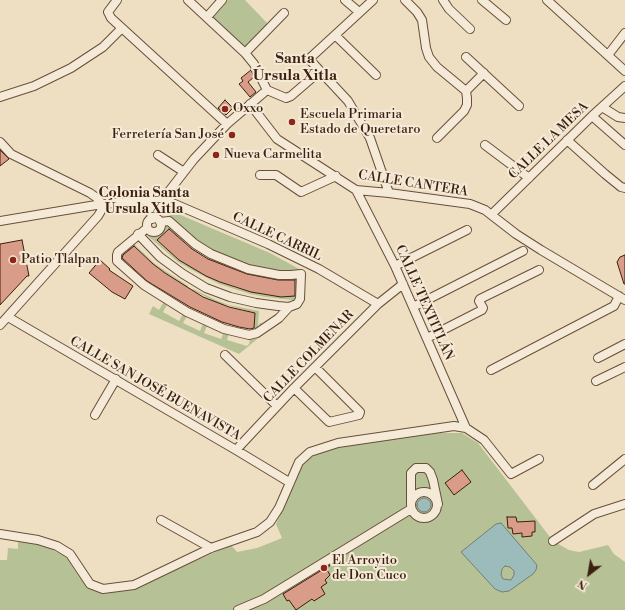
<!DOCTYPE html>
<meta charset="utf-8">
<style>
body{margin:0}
#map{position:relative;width:625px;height:610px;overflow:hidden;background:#eedfc2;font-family:"Libre Bodoni",serif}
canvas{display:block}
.north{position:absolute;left:569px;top:554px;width:40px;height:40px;-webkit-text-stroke:3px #f4ead7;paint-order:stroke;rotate:211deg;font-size:11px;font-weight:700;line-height:16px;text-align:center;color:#3c1f0e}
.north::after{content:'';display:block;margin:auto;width:14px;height:18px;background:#3c1f0e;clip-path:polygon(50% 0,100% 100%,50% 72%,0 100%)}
</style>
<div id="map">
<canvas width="625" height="610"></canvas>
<div class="north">N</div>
</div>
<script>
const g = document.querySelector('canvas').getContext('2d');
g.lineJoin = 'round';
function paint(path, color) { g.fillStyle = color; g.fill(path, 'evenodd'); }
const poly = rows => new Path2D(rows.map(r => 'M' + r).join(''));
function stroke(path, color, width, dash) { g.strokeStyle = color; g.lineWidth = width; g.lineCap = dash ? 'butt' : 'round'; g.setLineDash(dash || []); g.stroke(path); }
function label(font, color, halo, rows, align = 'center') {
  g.font = font + ' "Libre Bodoni",serif'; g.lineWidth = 4; g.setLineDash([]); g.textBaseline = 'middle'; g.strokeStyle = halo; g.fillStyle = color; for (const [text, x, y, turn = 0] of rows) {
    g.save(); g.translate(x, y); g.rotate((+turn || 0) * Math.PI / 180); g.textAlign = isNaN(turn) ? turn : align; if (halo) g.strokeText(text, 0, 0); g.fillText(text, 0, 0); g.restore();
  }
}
paint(poly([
 [226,0,245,0,268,24,247,49,211,16],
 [164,208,270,253,301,270,292,272,258,269,205,248,173,221],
 [163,225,167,225,226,264,226,266,214,261,202,254,190,246,169,229,157,241,180,260,220,282,236,288,266,295,296,296,296,299,292,304,292,300,266,297,250,294,219,284,192,270,178,262,148,236,149,234,153,235,159,234,161,231],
 [134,244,155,264,188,286,188,288,153,264,135,246,120,258,120,255],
 [193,289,216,300,229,305,259,311,258,326,259,326,260,323,264,323,253,332,255,313,216,302,192,290],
 [163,303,167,305,163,312,179,321,183,314,187,316,183,323,200,331,203,324,207,326,204,333,221,339,224,332,229,333,227,340,247,346,249,344,250,339,261,336,239,354,149,314,153,306,159,310],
 [424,433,462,433,478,443,553,541,569,550,579,552,608,545,614,554,625,562,625,610,0,610,0,560,7,560,8,548,18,549,18,541,45,546,66,557,79,577,89,588,103,594,135,588,231,545,237,552,257,548,282,538,276,524,302,466,312,456,341,446]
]), '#b6c295');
const water = poly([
 '417 505a7 7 0 1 1 14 0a7 7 0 1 1-14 0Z',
 [501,523,537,565,536,570,533,574,509,591,502,592,495,589,461,552,496,524,501,523],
 [505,566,510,567,514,571,514,575,511,580,503,579,501,575,502,569,505,566]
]);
paint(water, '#9cbbbb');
stroke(water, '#767d76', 1);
const building = poly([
 [251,70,254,77,248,82,256,92,250,97,239,84,243,81,241,78,251,70],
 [225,100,233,108,226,115,218,108,225,100],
 [0,150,9,159,0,166,0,150],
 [169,229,192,249,208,259,226,266,247,274,278,280,295,280,295,296,281,297,251,292,220,282,206,276,179,260,157,240,169,229],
 [22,240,29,276,27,276,0,305,0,244,22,240],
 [134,246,153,264,165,273,203,297,229,307,255,313,254,328,250,329,239,327,222,322,190,307,147,281,122,258,123,255,134,246],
 [625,255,625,284,624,284,617,262,620,257,625,255],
 [100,260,110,269,109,270,133,286,125,299,112,292,89,273,100,260],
 [462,470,471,482,454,495,445,483,462,470],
 [507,517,516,517,517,522,535,521,535,532,532,532,532,536,522,537,522,533,513,534,512,528,508,528,507,517],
 [330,565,327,570,330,575,325,580,327,583,321,587,325,594,314,601,312,599,296,610,289,600,287,601,283,594,330,565]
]);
paint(building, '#d89c88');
stroke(building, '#3c1f0e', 1);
const minor = poly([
 [117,0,108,12,111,18,227,124],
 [188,0,245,53,254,64,267,90],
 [345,0,359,12],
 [373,0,309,59,348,101,370,138,389,193],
 [405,0,417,12,422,20,426,48,429,57,437,67,466,91,467,98,467,105,464,111,437,138],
 [443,0,449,9,470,29],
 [482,0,506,20],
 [547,0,625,71],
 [207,17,222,0],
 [335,35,376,75],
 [245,53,284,13],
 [608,55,625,33],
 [466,57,519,106],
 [267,90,286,98,291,96,320,71],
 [466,91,484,73],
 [0,97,34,86,71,68,103,47,122,28],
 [250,104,277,139,356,190,389,193,470,204,485,210,516,234,541,250,625,300],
 [602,107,618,117,625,118],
 [592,116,625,145],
 [567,140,605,174,621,187,625,188],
 [0,142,11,154,90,193,97,198,102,204,101,211,98,216,0,325],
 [485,145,529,178],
 [158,155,184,172],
 [260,175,276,175,301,192,336,176],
 [356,190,395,266,466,428],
 [163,199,268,244,319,269,378,304],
 [149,200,152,219],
 [492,214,592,116,625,86],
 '147 225a7 7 0 1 1 14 0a7 7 0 1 1-14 0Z',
 [0,221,102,204,163,199,194,159,227,124,267,90],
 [147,228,118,252,117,255,117,261,144,285,187,312,224,329,249,335,257,333,279,318,289,307],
 [138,234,160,257,183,274,206,288,230,297,256,303,278,306,289,307,297,304,300,299,301,274,291,275,279,275,248,269,211,254,195,244,169,221,160,222],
 [395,266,467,230],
 [413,307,523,251],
 [8,317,236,450,289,482],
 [427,338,482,310,483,308,479,301,480,299,539,270],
 [225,355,277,406],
 [598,358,625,344],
 [491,370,614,306,619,296],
 [596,381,625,367],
 [294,388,329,422,359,415,360,412,315,367],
 [95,415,116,379],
 [236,450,294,388,378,304,403,284],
 [593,485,625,459],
 '411 505a13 13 0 1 1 26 0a13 13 0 1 1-26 0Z',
 [411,504,411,473,416,468,426,468,430,472,433,480,438,504],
 [161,520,211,548],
 [0,534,38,540,57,546,70,554,90,584,103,589,134,585,211,548,257,532,270,522,279,508,299,462,310,452,338,443,454,426,466,428,484,440,511,474,539,459],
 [553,541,594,514,625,504],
 [238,610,264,599,411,509]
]);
stroke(minor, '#684f3b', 10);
stroke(minor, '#f4ead7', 8);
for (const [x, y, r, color] of [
 [225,109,4,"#8f2418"],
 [292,122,4,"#8f2418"],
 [232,135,4,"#8f2418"],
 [216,155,4,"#8f2418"],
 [13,260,4,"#8f2418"],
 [324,568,4,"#8f2418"]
]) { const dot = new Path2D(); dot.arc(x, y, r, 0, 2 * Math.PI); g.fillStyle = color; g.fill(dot); stroke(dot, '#f4ead7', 1.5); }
label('13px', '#3c1f0e', '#f4ead7', [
 ["Oxxo",233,109],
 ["Escuela Primaria",300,115],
 ["Estado de Queretaro",300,130],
 ["Ferretería San José",224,135,"right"],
 ["Nueva Carmelita",224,155],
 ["Patio Tlalpan",21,260],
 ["El Arroyito",332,561],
 ["de Don Cuco",332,576]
], 'left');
label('13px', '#3c1f0e', '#f4ead7', [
 ["CALLE LA MESA",549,141,-44],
 ["CALLE CANTERA",413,184,9],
 ["CALLE CARRIL",277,237,25],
 ["CALLE TEXTITLÁN",424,303,66],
 ["CALLE COLMENAR",309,357,-46],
 ["CALLE SAN JOSÉ BUENAVISTA",155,389,30]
]);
label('bold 14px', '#3c1f0e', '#f4ead7', [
 ["Colonia Santa",144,194],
 ["Úrsula Xitla",144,210]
]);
label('bold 15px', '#3c1f0e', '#f4ead7', [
 ["Santa",295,59],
 ["Úrsula Xitla",295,76]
]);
</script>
